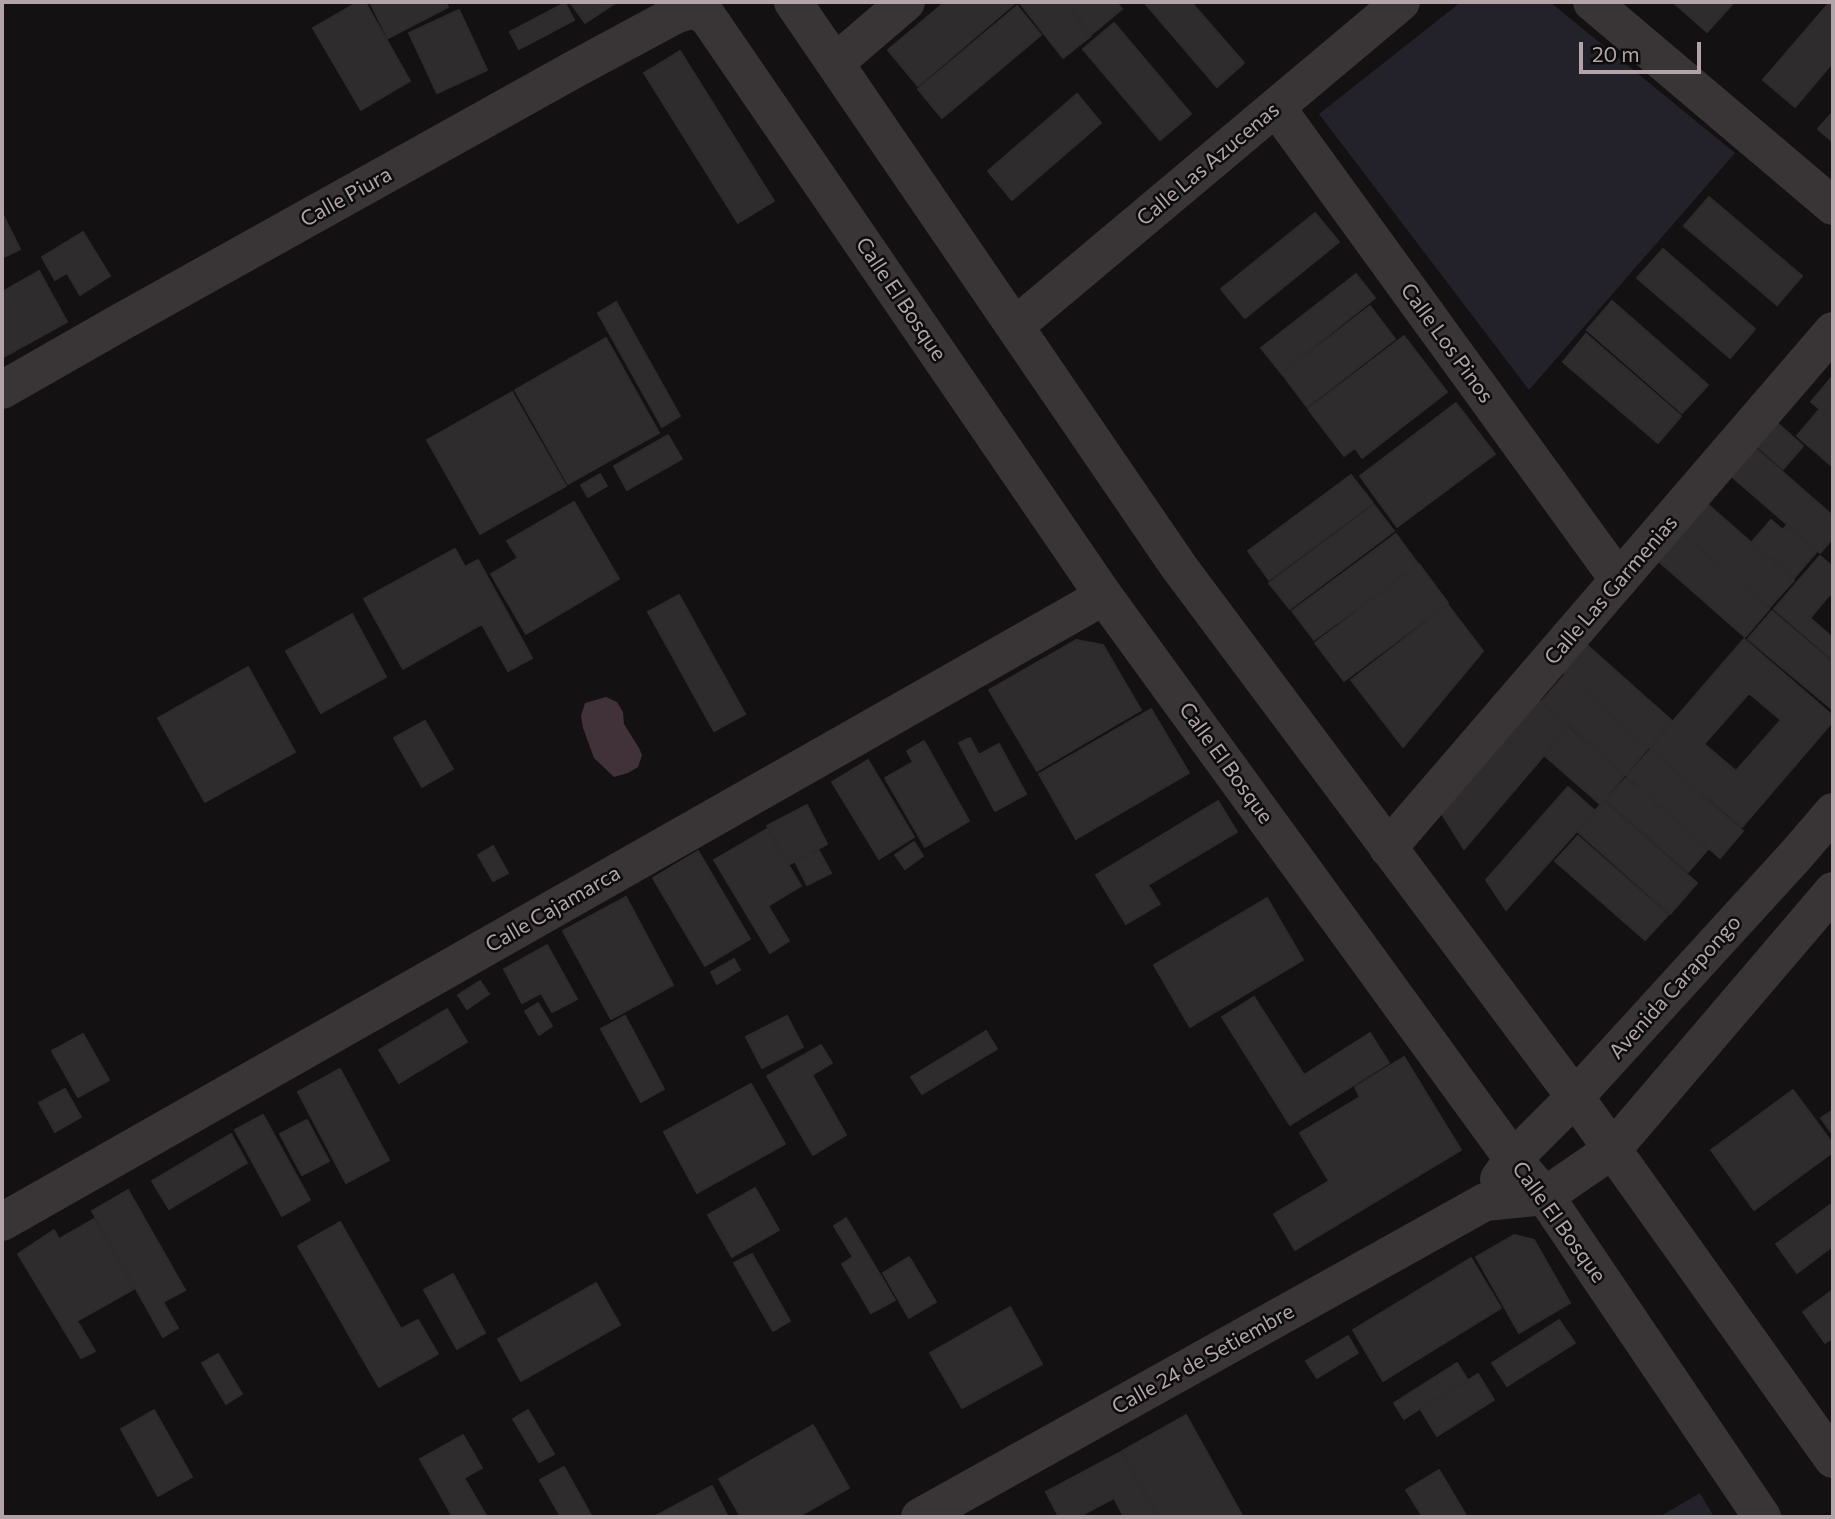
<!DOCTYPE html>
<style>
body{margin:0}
#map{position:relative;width:1835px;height:1519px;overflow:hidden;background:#131111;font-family:Commissioner,sans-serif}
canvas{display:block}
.frame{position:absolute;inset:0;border:4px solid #b2a4a9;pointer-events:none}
.scale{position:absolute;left:1579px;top:42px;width:122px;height:32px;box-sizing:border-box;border:4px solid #b2a4a9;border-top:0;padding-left:9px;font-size:21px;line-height:24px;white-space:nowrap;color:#b2a4a9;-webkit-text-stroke:5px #0d0c0c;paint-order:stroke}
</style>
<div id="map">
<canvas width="1835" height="1519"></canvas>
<div class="frame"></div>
<div class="scale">20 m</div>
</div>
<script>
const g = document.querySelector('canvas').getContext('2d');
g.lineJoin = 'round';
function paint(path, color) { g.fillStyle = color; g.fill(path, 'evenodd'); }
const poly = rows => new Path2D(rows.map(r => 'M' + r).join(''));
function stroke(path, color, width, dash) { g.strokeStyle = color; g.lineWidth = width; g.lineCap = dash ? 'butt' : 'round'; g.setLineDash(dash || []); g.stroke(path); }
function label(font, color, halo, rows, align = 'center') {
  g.font = font + ' Commissioner,sans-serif'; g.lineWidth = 5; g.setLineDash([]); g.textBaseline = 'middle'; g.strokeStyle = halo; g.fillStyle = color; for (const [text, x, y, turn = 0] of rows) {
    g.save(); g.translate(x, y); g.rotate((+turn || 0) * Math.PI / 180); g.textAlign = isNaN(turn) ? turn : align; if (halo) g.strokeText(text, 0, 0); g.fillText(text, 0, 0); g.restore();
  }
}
paint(poly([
 [1461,2,1550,2,1735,153,1529,390,1319,114],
 [1700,1493,1714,1517,1659,1517]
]), '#23222a');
paint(poly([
 [606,697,617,702,623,712,624,724,639,748,642,755,638,767,628,773,614,777,594,758,583,728,581,716,585,703]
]), '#41323a');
const building = poly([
 [358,2,365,2,410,81,361,110,313,28,358,2],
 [370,2,445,2,448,7,388,38,370,2],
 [570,2,617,2,585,23,570,2],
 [945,2,1014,2,1015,3,918,86,888,50,945,2],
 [1019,2,1064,2,1091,36,1063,58,1019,2],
 [1066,2,1116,2,1122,9,1092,34,1066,2],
 [1144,2,1191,2,1244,63,1217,87,1144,2],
 [1673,2,1734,2,1707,32,1673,2],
 [1830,2,1833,2,1833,62,1795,107,1763,80,1830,2],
 [565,3,574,20,519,49,510,32,565,3],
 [1017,6,1041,35,942,118,918,89,1017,6],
 [459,10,487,70,437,93,409,33,459,10],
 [1114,23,1191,114,1160,140,1083,49,1114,23],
 [680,51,774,201,738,223,644,73,680,51],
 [1077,94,1101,123,1012,200,988,171,1077,94],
 [1833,112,1833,142,1818,129,1833,112],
 [1709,197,1802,276,1777,305,1684,226,1709,197],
 [2,213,20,249,2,258,2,213],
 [1315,213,1339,242,1245,318,1221,289,1315,213],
 [83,232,110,276,80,295,67,273,55,280,42,257,83,232],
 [1663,249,1755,329,1730,358,1637,278,1663,249],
 [39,271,67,322,2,358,2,292,39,271],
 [1356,274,1375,298,1281,373,1261,348,1356,274],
 [1612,301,1708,385,1682,413,1587,330,1612,301],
 [616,302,680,416,662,427,598,313,616,302],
 [1370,306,1395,339,1307,407,1282,374,1370,306],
 [1586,334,1681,416,1658,443,1563,362,1586,334],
 [1404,336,1447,392,1362,458,1355,448,1344,456,1308,409,1404,336],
 [606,338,659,433,568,484,515,390,606,338],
 [1833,376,1833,420,1811,402,1833,376],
 [512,392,566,486,480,534,427,440,512,392],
 [1456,403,1495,454,1397,527,1360,476,1456,403],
 [1819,410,1833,422,1833,467,1797,436,1819,410],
 [1776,422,1803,446,1783,469,1756,445,1776,422],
 [668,435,682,459,627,490,614,466,668,435],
 [1753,446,1833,516,1833,538,1820,553,1729,474,1753,446],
 [600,474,607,486,588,497,581,485,600,474],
 [1351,475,1373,503,1269,580,1248,551,1351,475],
 [574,502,619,579,526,634,491,574,518,558,507,541,574,502],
 [1706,503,1794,580,1769,608,1681,532,1706,503],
 [1374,505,1394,531,1290,609,1269,583,1374,505],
 [1771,520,1783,530,1786,526,1817,551,1794,578,1752,542,1771,520],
 [1680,531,1769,609,1745,637,1655,558,1680,531],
 [1396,534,1418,564,1314,640,1292,611,1396,534],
 [455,549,465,567,478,560,532,658,508,671,482,624,403,669,364,599,455,549],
 [1820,556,1833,567,1833,597,1830,594,1810,618,1833,638,1833,660,1774,609,1820,556],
 [1419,564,1448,603,1344,681,1315,643,1419,564],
 [679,595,745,714,714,731,648,612,679,595],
 [1448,605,1483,651,1403,747,1351,680,1448,605],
 [1772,611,1833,663,1833,710,1748,639,1772,611],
 [352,614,386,677,321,713,286,651,352,614],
 [1579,638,1672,721,1649,747,1555,665,1579,638],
 [1744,639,1833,716,1833,721,1742,827,1650,748,1744,639],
 [1749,693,1781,720,1736,771,1704,744,1749,693],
 [1076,640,1103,645,1141,710,1037,771,989,690,1076,640],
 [248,667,295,752,205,802,158,718,248,667],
 [1565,675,1648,748,1625,775,1542,701,1565,675],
 [1529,692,1569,726,1464,849,1435,803,1529,692],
 [1151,709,1189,773,1076,839,1039,774,1151,709],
 [425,721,453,769,422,787,394,738,425,721],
 [1569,728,1624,776,1600,804,1545,756,1569,728],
 [970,738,979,755,999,744,1026,794,995,811,959,743,970,738],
 [924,741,969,821,925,847,885,778,913,762,907,751,924,741],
 [1650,750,1743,831,1720,858,1627,776,1650,750],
 [868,760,914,837,879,859,832,782,868,760],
 [1626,778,1708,849,1688,872,1606,800,1626,778],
 [1568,787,1595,811,1506,910,1486,880,1568,787],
 [1218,801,1237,832,1148,885,1160,904,1126,924,1096,875,1218,801],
 [1604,801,1697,883,1670,914,1577,831,1604,801],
 [807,805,827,844,788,865,767,826,807,805],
 [767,829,801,886,768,906,789,941,770,953,714,860,767,829],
 [1578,836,1668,915,1645,940,1555,861,1578,836],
 [914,842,923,856,905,869,895,855,914,842],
 [493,846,508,873,493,881,478,855,493,846],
 [698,851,750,939,705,966,653,878,698,851],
 [819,851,831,873,807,885,796,863,819,851],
 [626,897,673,985,611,1019,563,931,626,897],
 [1267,898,1303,960,1190,1027,1154,965,1267,898],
 [547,945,577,999,552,1012,541,993,522,1003,504,969,547,945],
 [734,959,740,970,717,984,711,972,734,959],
 [480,981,489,994,467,1009,458,995,480,981],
 [1254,997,1304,1075,1370,1033,1389,1063,1290,1125,1222,1017,1254,997],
 [538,1003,552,1026,539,1035,525,1011,538,1003],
 [447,1009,467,1042,399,1083,379,1050,447,1009],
 [625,1016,664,1089,641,1102,601,1029,625,1016],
 [787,1016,803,1047,762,1068,746,1037,787,1016],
 [986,1031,997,1049,922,1094,911,1077,986,1031],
 [83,1034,109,1080,78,1097,52,1051,83,1034],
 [821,1045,832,1063,812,1075,846,1135,813,1155,767,1076,821,1045],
 [1404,1057,1461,1150,1295,1250,1274,1214,1329,1181,1300,1133,1360,1097,1355,1087,1404,1057],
 [340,1069,389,1160,346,1183,298,1092,340,1069],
 [751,1084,785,1144,697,1193,664,1132,751,1084],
 [65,1089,81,1117,55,1132,39,1103,65,1089],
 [1793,1090,1833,1144,1833,1152,1754,1210,1711,1150,1793,1090],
 [1833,1110,1833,1135,1821,1118,1833,1110],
 [263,1115,310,1200,282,1216,235,1130,263,1115],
 [307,1120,329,1161,302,1175,280,1134,307,1120],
 [231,1134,247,1163,169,1209,152,1181,231,1134],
 [755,1188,779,1230,732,1257,708,1215,755,1188],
 [128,1190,185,1290,163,1302,178,1328,163,1337,92,1211,128,1190],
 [1833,1203,1833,1246,1797,1273,1776,1244,1833,1203],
 [846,1218,895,1300,871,1313,842,1264,853,1257,834,1226,846,1218],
 [94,1219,134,1289,77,1321,95,1351,81,1358,18,1254,54,1230,59,1239,94,1219],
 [340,1222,401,1329,418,1320,438,1354,379,1387,298,1246,340,1222],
 [1514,1235,1534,1240,1570,1303,1519,1333,1476,1257,1514,1235],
 [752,1254,790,1321,773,1331,734,1263,752,1254],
 [909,1257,936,1302,909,1318,883,1273,909,1257],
 [1471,1258,1501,1308,1383,1381,1353,1330,1471,1258],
 [453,1274,485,1333,457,1349,424,1290,453,1274],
 [596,1283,620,1325,521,1381,498,1339,596,1283],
 [1833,1290,1833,1338,1825,1343,1803,1312,1833,1290],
 [1010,1307,1042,1364,962,1408,930,1353,1010,1307],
 [1559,1320,1575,1343,1507,1386,1492,1363,1559,1320],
 [1348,1336,1358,1353,1317,1378,1306,1361,1348,1336],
 [218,1354,242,1394,226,1404,202,1363,218,1354],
 [1457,1363,1467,1379,1404,1419,1394,1403,1457,1363],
 [1478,1374,1494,1400,1437,1436,1421,1410,1478,1374],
 [154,1410,192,1477,158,1496,121,1429,154,1410],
 [528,1410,554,1454,539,1462,513,1419,528,1410],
 [1186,1415,1243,1517,1159,1517,1122,1451,1186,1415],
 [813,1425,849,1488,798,1517,741,1517,719,1479,813,1425],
 [463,1435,482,1468,464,1478,487,1517,453,1517,420,1459,463,1435],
 [1121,1452,1157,1517,1124,1517,1114,1498,1078,1517,1059,1517,1046,1492,1121,1452],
 [564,1467,592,1517,561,1517,540,1480,564,1467],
 [1439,1470,1467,1517,1423,1517,1406,1490,1439,1470],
 [712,1486,728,1517,654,1517,712,1486]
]);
paint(building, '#2e2c2c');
stroke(building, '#2e2b2c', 2);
stroke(poly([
 [793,2,1179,567,1575,1097,1833,1459],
 [1592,2,1833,206],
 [836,62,906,2],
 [1276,107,1619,580],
 [1015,326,1401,2],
 [2,390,121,322,573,70,675,15,692,9,707,16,1104,596,1513,1159,1545,1196,1762,1517],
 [1388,848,1833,331],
 [1499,1179,1513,1159,1575,1097,1797,854,1833,812],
 [2,1222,1104,596],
 [920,1517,1485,1202,1545,1196,1612,1150,1833,891]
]), '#393536', 38);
label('21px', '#b2a4a9', '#0d0c0c', [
 ["Calle Las Azucenas",1208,164,-40],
 ["Calle Piura",346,197,-29],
 ["Calle El Bosque",901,299,56],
 ["Calle Los Pinos",1447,343,54],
 ["Calle Las Garmenias",1611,590,-49],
 ["Calle El Bosque",1226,763,54],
 ["Calle Cajamarca",553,909,-30],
 ["Avenida Carapongo",1675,987,-48],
 ["Calle El Bosque",1559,1222,54],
 ["Calle 24 de Setiembre",1203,1359,-29]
]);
</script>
